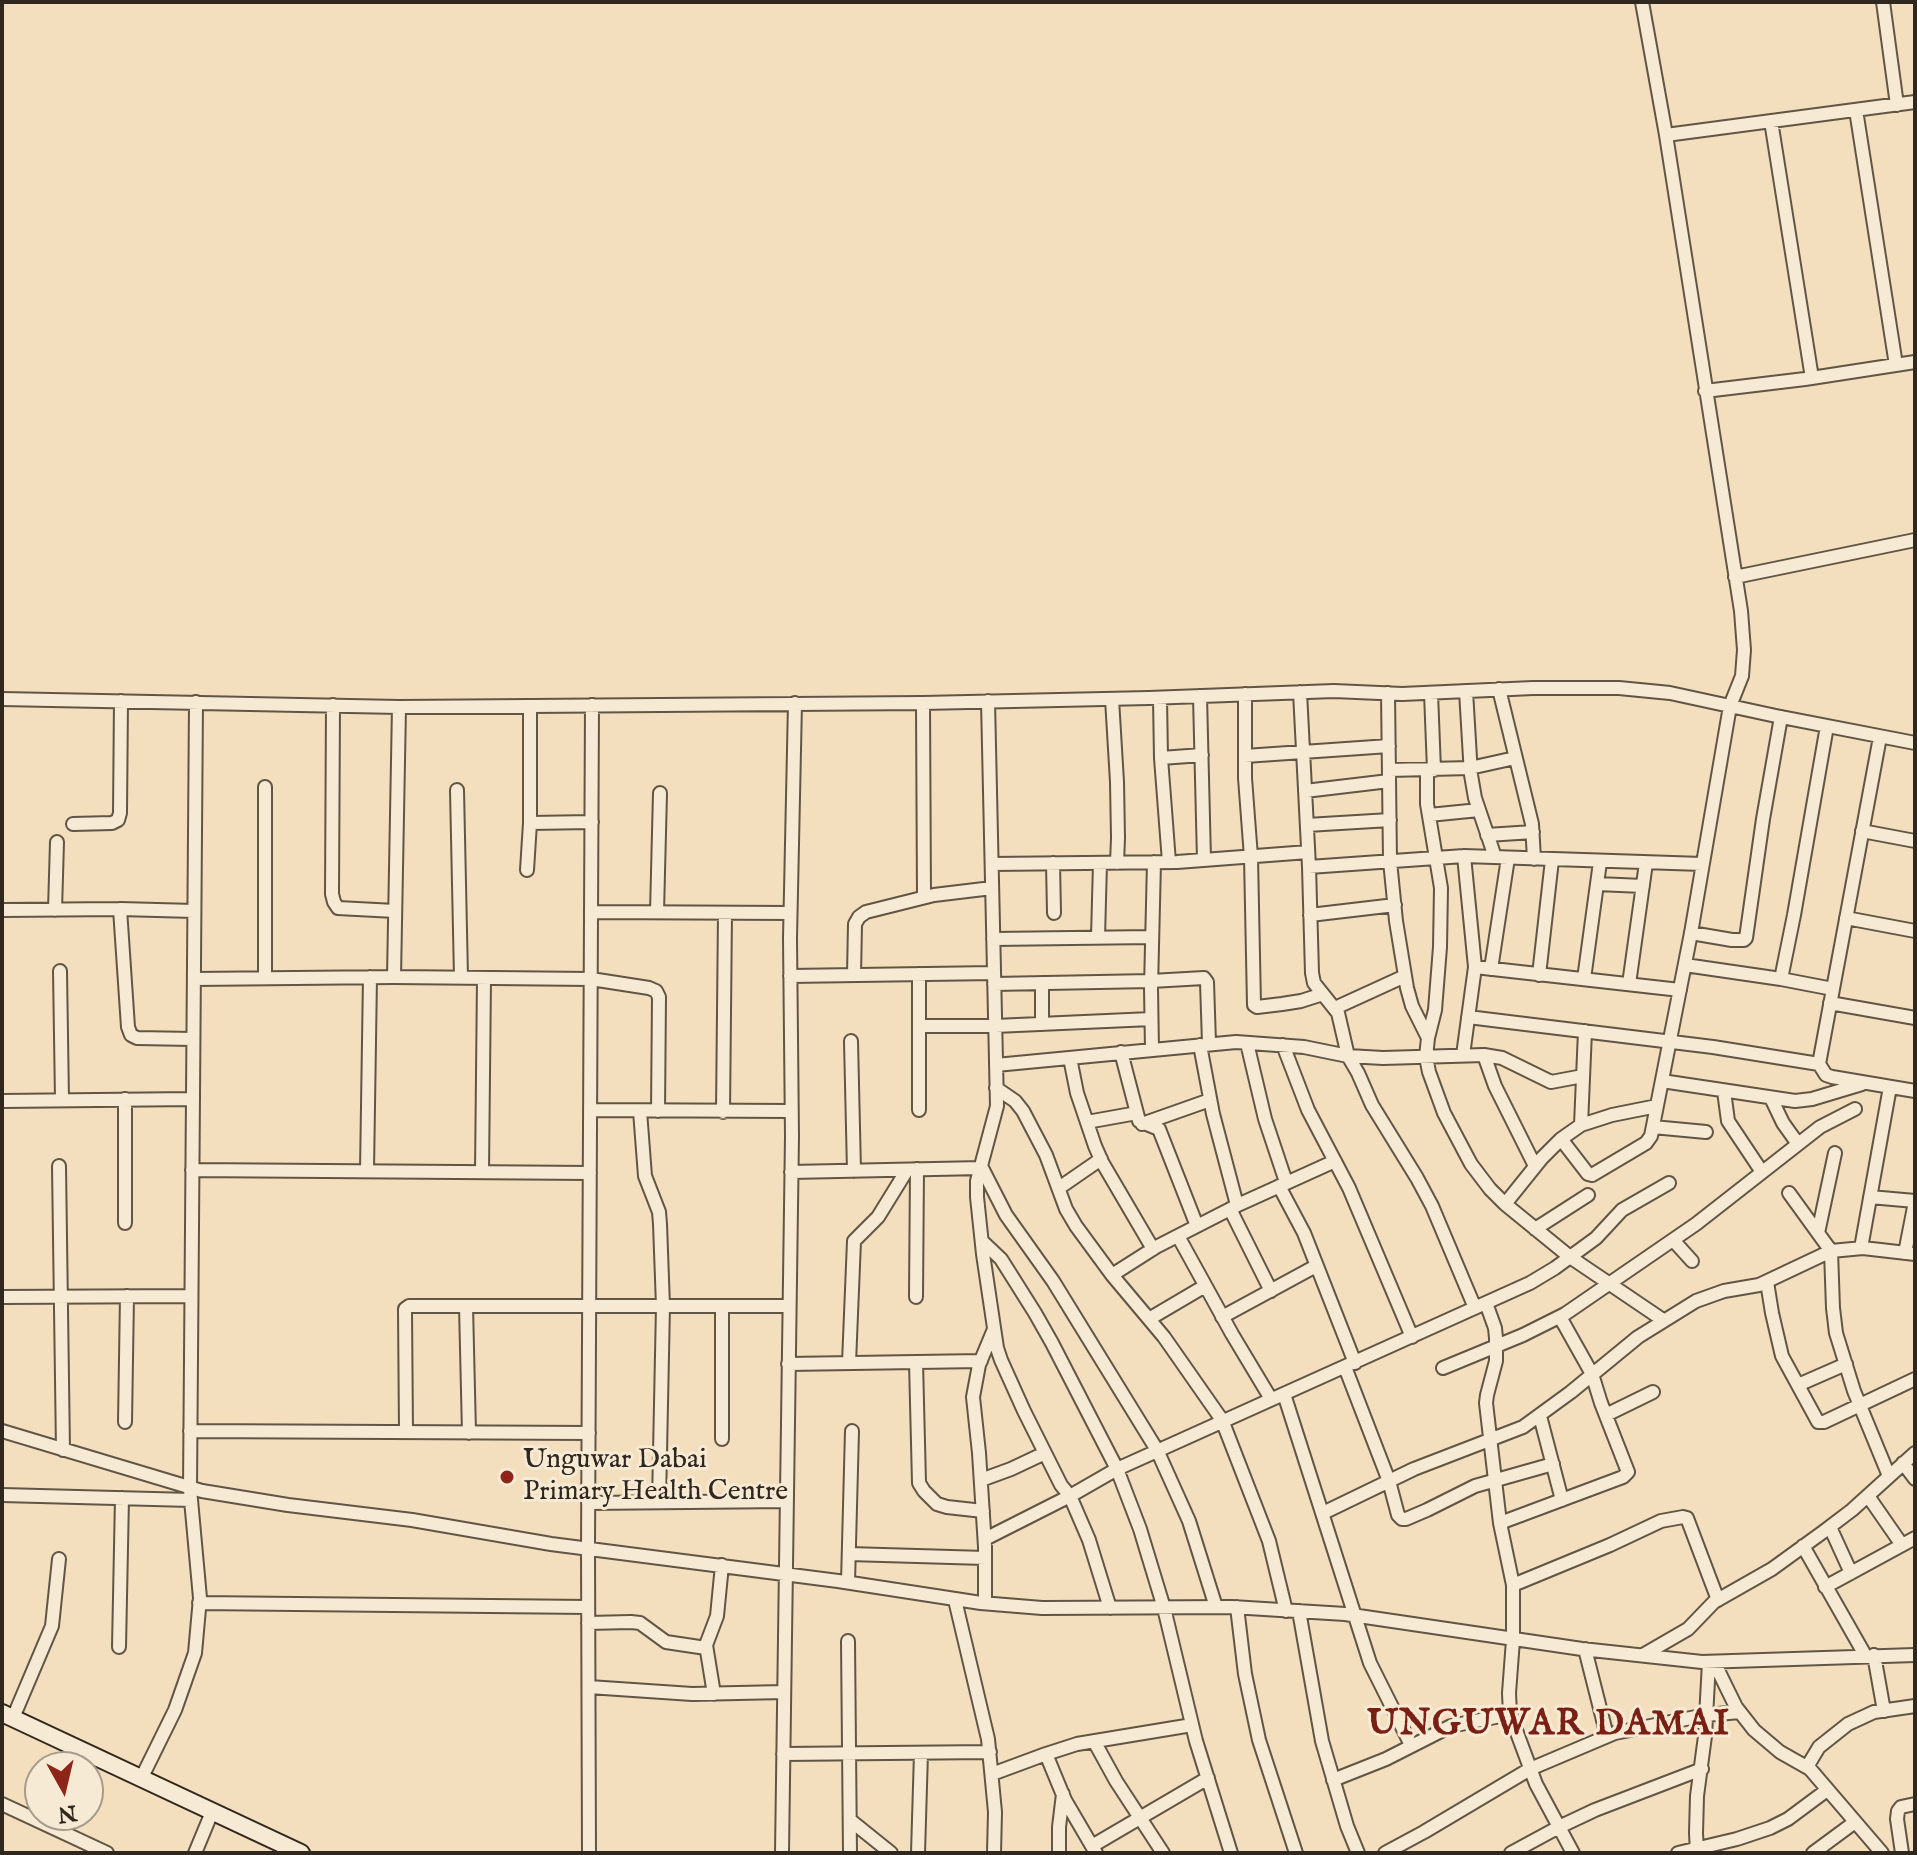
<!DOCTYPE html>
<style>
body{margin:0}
#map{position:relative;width:1917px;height:1855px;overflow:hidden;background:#f3debd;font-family:"IM FELL English",serif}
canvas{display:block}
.frame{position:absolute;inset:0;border:4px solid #30271e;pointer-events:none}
.north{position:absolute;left:24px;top:1751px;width:80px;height:80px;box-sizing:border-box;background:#f7ead4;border:2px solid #a79c8b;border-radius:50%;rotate:172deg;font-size:22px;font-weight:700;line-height:32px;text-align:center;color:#30271e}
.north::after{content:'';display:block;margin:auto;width:28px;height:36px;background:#8f2418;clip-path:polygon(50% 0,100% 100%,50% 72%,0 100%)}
</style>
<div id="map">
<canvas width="1917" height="1855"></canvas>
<div class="frame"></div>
<div class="north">N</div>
</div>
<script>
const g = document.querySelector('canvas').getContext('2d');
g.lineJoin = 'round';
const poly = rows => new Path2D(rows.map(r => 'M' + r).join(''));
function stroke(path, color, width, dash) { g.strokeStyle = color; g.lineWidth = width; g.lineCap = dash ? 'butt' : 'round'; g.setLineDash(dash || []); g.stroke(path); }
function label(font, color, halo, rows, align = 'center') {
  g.font = font + ' "IM FELL English",serif'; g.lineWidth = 6; g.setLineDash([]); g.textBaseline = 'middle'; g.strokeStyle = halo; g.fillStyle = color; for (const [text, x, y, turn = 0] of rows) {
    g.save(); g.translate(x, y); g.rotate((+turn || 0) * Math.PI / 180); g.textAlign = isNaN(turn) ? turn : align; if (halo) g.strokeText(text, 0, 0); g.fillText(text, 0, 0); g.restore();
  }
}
const street = poly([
 [1883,2,1897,105],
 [1856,110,1896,365],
 [1771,121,1812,378],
 [1666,135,1915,102],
 [1705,391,1805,379,1915,362],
 [1735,577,1915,540],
 [1499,689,1532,824,1534,859],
 [1466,691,1471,775,1475,798,1495,857],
 [1300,692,1309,867,1312,973,1314,983,1338,1013,1348,1056,1358,1073,1372,1105,1417,1178,1432,1206,1475,1308],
 [1388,693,1390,861,1396,921,1407,988,1412,1006,1428,1038,1426,1057,1429,1072,1444,1113,1471,1164,1490,1189,1505,1204,1570,1257,1663,1320],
 [1431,693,1434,770],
 [1245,694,1245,778,1251,857,1254,1005,1257,1007,1282,1004,1301,1001,1323,994],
 [1200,696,1204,860],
 [1160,698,1161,758,1169,862],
 [2,699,399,707,923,703,1149,698,1334,691,1402,694,1533,688,1619,688,1670,693,1776,716,1915,743],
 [1112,699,1117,782,1118,838,1117,863],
 [988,701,997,1106,977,1181,977,1197,983,1254,997,1348,1001,1360,1024,1411,1061,1485,1070,1496,1089,1540,1110,1608],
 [923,703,924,897],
 [333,705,332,894,334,902,338,908,395,911],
 [1880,737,1819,1064,1826,1075,1832,1077,1915,1091],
 [1245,756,1389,746],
 [1161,758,1202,755],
 [1389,770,1470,768,1515,758],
 [1427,770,1427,804,1441,888,1440,947,1435,1010,1428,1038],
 [457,790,461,977],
 [1305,791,1389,781],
 [1429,815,1479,810],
 [530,823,592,822],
 [73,824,112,823,118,820,120,813,121,701],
 [1307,825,1390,820],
 [1862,831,1915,841],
 [1487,835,1533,832],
 [1053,863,1054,913],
 [992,864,1177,862,1308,852],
 [1309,867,1464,856,1702,864],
 [527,870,530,823,530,706],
 [1597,884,1643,886],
 [120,909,128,1027,131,1035,137,1038,193,1039],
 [2,910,120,909,194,911],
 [55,910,57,842],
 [591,912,790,913],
 [657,912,660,793],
 [1310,915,1395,905],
 [1846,918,1915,931],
 [1691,933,1732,940,1744,940,1746,938,1763,819,1781,717],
 [1098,937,1100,863],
 [993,939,1152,937],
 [1685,965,1781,979,1833,989],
 [1475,967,1680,990],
 [1491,969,1508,858],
 [60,971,62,1100],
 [919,974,919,1110],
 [854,975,855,924,859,917,866,912,934,895,992,888],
 [1539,975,1552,860],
 [790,976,994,973],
 [394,977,399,707],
 [265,978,265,787],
 [194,979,394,977,591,979,649,988,656,991,659,997,658,1111],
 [1584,979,1600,862],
 [1781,979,1794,915,1827,726],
 [994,984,1151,981,1204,978,1207,982,1209,1043],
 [1629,984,1646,863],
 [1830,1003,1915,1018],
 [1335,1008,1405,976],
 [1468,1017,1713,1047,1819,1064],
 [1042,1024,1042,983],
 [919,1026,995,1026,1151,1019],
 [851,1041,854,1171],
 [1247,1043,1265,1119,1286,1182],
 [1200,1045,1213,1114,1237,1205],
 [1283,1045,1308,1110,1349,1188,1412,1337],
 [1152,1050,1151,988,1154,862],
 [1121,1052,1139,1121,1159,1129,1197,1226],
 [1463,1055,1475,967,1464,856],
 [1484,1055,1495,1086,1535,1166],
 [1070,1058,1077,1093,1095,1146,1102,1162,1153,1249],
 [996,1065,1236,1042,1304,1047,1348,1056,1383,1058,1484,1055,1502,1058,1551,1082,1583,1076],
 [1662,1081,1795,1101,1812,1099,1862,1084],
 [996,1088,1015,1101,1023,1111,1046,1155,1066,1209,1076,1226,1112,1275,1164,1337,1222,1420,1269,1541,1286,1611],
 [1724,1091,1728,1121,1762,1172],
 [1771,1098,1783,1123,1798,1144],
 [2,1101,193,1099],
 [590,1110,791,1111],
 [640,1111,645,1176,659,1212,660,1224,663,1306,659,1502],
 [723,1112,725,913],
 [1087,1122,1137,1113],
 [1142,1124,1210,1100],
 [1581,1125,1585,1031],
 [1653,1127,1706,1132],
 [1561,1139,1588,1174,1592,1175,1646,1143,1651,1136,1691,933,1730,706,1742,676,1744,650,1741,611,1666,135,1642,2],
 [59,1166,63,1450],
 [192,1170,590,1173],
 [367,1171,370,977],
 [482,1172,484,978],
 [791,1172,982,1168,1006,1215,1053,1281,1157,1450,1189,1521,1216,1607],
 [1279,1186,1304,1233,1355,1363],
 [1059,1188,1101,1159],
 [1789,1193,1831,1251,1833,1308,1836,1333,1854,1391,1889,1476],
 [1870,1197,1915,1201],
 [1505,1204,1542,1158,1561,1139,1581,1125,1612,1115,1657,1106],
 [1230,1209,1271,1291],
 [125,1223,125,1099],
 [1535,1229,1588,1195],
 [1818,1233,1835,1153],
 [1178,1236,1232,1334,1271,1399],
 [1673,1240,1692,1261],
 [982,1241,1001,1259,1035,1313,1052,1343,1117,1469,1140,1529,1164,1608,1196,1741,1231,1853],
 [1861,1248,1890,1087],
 [1905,1253,1915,1202],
 [1112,1275,1156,1247,1240,1204,1335,1161],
 [1767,1282,1772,1313,1782,1356,1818,1422,1824,1422,1915,1379],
 [2,1297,191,1296],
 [916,1297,917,1169],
 [1486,1303,1495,1328,1496,1338,1496,1361,1487,1395,1486,1403,1500,1523,1513,1585,1513,1640,1509,1693,1510,1714,1536,1784,1573,1853],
 [466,1306,469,1433],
 [1222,1317,1316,1266],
 [1149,1319,1205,1286],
 [916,1362,919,1483,924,1491,937,1504,947,1507,983,1511],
 [849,1363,854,1241,878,1217,907,1170],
 [788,1364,981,1361],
 [1345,1367,1389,1481,1398,1515,1402,1519,1406,1519,1427,1510,1475,1486,1553,1464],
 [1443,1368,1523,1335,1565,1314,1696,1224,1820,1127,1855,1109],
 [1798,1385,1846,1364],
 [1284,1394,1370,1663,1411,1745],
 [1606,1415,1653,1392],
 [1540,1416,1562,1500],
 [125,1422,127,1296],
 [2,1431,202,1491,288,1505,412,1520,551,1544,838,1581,981,1603,1042,1608,1232,1607,1345,1614,1582,1649,1702,1662,1915,1655],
 [190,1431,589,1433],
 [406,1432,405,1309,409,1306,789,1306],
 [722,1439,722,1306],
 [1903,1463,1915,1479],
 [981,1480,1011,1469,1045,1453],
 [2,1495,191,1500],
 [1868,1496,1902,1545],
 [588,1503,787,1501],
 [1323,1513,1414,1469,1523,1427,1571,1392,1638,1337,1696,1301,1724,1291,1759,1285,1831,1251,1863,1248,1915,1254],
 [1500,1523,1623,1477,1628,1472,1601,1403,1592,1374,1560,1317],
 [1830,1527,1851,1573],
 [985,1539,1070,1496,1117,1469,1530,1283,1555,1268,1596,1238,1622,1210,1669,1183],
 [1803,1546,1865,1655],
 [849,1554,985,1558],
 [848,1582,852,1431],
 [1513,1585,1610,1545,1661,1521,1683,1517,1687,1518,1718,1600],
 [1825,1587,1915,1538],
 [955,1600,988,1739,995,1812,994,1853],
 [199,1603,588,1607],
 [985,1603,985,1547,979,1453,973,1397,979,1365,994,1329],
 [1237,1607,1245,1674,1259,1740,1296,1853],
 [1299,1611,1322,1741,1347,1826,1358,1853],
 [588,1623,631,1622,640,1623,666,1642,706,1648],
 [848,1641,850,1853],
 [119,1647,122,1498],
 [1585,1649,1607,1736],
 [1643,1655,1688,1629,1714,1602,1772,1569,1823,1532,1852,1510,1915,1453],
 [1874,1655,1884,1711],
 [1714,1662,1736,1707,1754,1730,1780,1752,1810,1769,1882,1853],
 [589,1687,692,1694,784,1692],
 [714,1694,706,1645,717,1616,722,1565],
 [13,1718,52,1626,59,1559],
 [1094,1741,1116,1781,1163,1853],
 [783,1754,990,1752],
 [1046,1754,1065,1800,1096,1853],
 [1807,1767,1819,1747,1848,1724,1874,1712,1915,1706],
 [992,1774,1046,1754,1077,1744,1192,1725],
 [141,1779,175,1710,195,1653,200,1598,190,1489,196,702],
 [1333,1780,1386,1759,1451,1726,1510,1714],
 [2,1804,107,1853],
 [850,1820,891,1853],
 [1092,1846,1208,1778],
 [195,1853,212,1812],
 [589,1853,588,1549,592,705],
 [782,1853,792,1136,790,938,795,703],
 [918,1853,921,1753],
 [1059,1853,1059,1827,1063,1794],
 [1385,1853,1424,1832,1530,1769,1615,1733,1706,1715,1740,1712],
 [1511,1853,1559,1827,1595,1810,1702,1769],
 [1678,1853,1737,1839,1770,1828,1788,1819,1827,1790],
 [1697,1853,1696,1833,1697,1796,1705,1736,1709,1662],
 [1813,1853,1855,1822],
 [1902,1853,1897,1819,1898,1811,1901,1807,1915,1804]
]);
const secondary = poly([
 [2,1713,301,1853]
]);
stroke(street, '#615546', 16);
stroke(secondary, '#30271e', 20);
stroke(street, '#f7ead4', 12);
stroke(secondary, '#f7ead4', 16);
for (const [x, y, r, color] of [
 [507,1477,8,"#8f2418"]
]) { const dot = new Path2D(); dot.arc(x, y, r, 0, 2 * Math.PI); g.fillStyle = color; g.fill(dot); stroke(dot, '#f7ead4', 3); }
label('28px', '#30271e', '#f7ead4', [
 ["Unguwar Dabai",523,1461],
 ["Primary Health Centre",523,1493]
], 'left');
g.letterSpacing = '2px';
label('bold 36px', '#7a1f14', '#f7ead4', [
 ["UNGUWAR DAMAI",1549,1727]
]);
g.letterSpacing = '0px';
</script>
